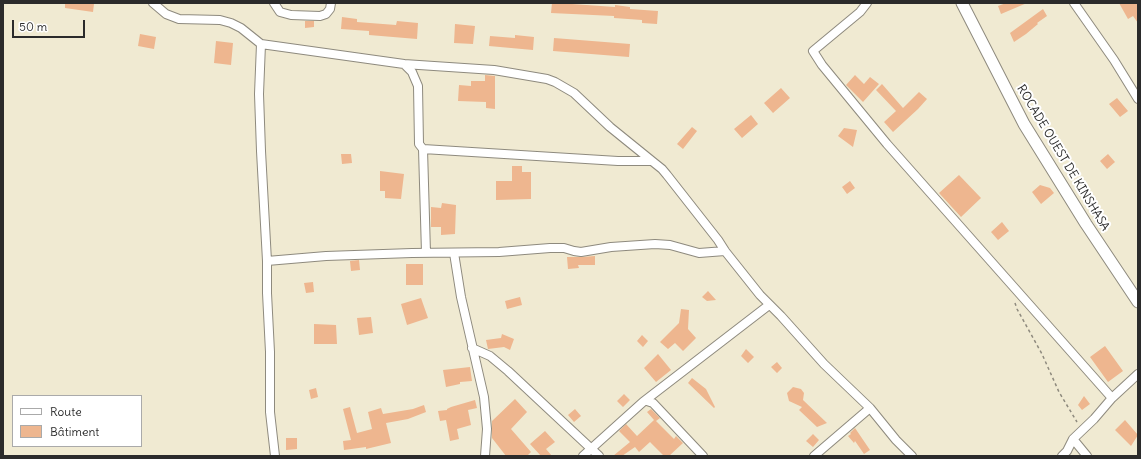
<!DOCTYPE html>
<meta charset="utf-8">
<style>
body{margin:0}
#map{position:relative;width:1141px;height:459px;overflow:hidden;background:#f0ead2;font-family:Delius,sans-serif}
canvas{display:block}
.frame{position:absolute;inset:0;border:4px solid #2b2b2b;pointer-events:none}
.legend{position:absolute;left:12px;top:395px;width:130px;height:52px;box-sizing:border-box;background:#fff;border:1px solid #aaa;margin:0;padding:5px 7px;list-style:none;font-size:12px;color:#2b2b2b}
.legend li{display:flex;align-items:center;gap:8px;height:20px}
.legend b{width:20px;border:1px solid #aaa}
.scale{position:absolute;left:12px;top:20px;width:73px;height:18px;box-sizing:border-box;border:2px solid #2b2b2b;border-top:0;padding-left:5px;font-size:12px;line-height:14px;white-space:nowrap;color:#2b2b2b;-webkit-text-stroke:3px #fff;paint-order:stroke}
</style>
<div id="map">
<canvas width="1141" height="459"></canvas>
<div class="frame"></div>
<ul class="legend">
<li><b style="height:5px;background:#fff"></b>Route</li>
<li><b style="height:11px;background:#eeb68f"></b>Bâtiment</li>
</ul>
<div class="scale">50 m</div>
</div>
<script>
const g = document.querySelector('canvas').getContext('2d');
g.lineJoin = 'round';
function paint(path, color) { g.fillStyle = color; g.fill(path, 'evenodd'); }
const poly = rows => new Path2D(rows.map(r => 'M' + r).join(''));
function stroke(path, color, width, dash) { g.strokeStyle = color; g.lineWidth = width; g.lineCap = dash ? 'butt' : 'round'; g.setLineDash(dash || []); g.stroke(path); }
function label(font, color, halo, rows, align = 'center') {
  g.font = font + ' Delius,sans-serif'; g.lineWidth = 4; g.setLineDash([]); g.textBaseline = 'middle'; g.strokeStyle = halo; g.fillStyle = color; for (const [text, x, y, turn = 0] of rows) {
    g.save(); g.translate(x, y); g.rotate((+turn || 0) * Math.PI / 180); g.textAlign = isNaN(turn) ? turn : align; if (halo) g.strokeText(text, 0, 0); g.fillText(text, 0, 0); g.restore();
  }
}
paint(poly([
 [65,3,94,4,93,12,65,8],
 [552,3,572,3,572,4,615,7,615,5,630,7,630,9,658,11,657,24,642,23,642,20,614,18,614,16,551,13],
 [1006,3,1027,3,1001,14,998,6],
 [1119,3,1138,3,1138,23,1133,16,1128,19],
 [1043,9,1047,16,1037,23,1038,24,1026,34,1014,42,1010,33],
 [342,17,357,19,357,22,396,25,397,21,418,23,417,39,369,35,369,31,341,29],
 [305,21,314,21,314,27,305,28],
 [455,24,475,26,473,44,454,43],
 [140,34,156,37,154,49,138,46],
 [515,35,534,37,533,50,489,46,490,36,515,38],
 [554,38,630,44,629,57,553,51],
 [216,41,233,43,231,65,214,63],
 [485,75,495,76,495,109,486,108,486,102,458,101,459,85,471,86,471,81,485,81],
 [855,75,864,84,870,77,879,84,863,102,846,85],
 [882,84,903,108,919,92,927,99,918,109,893,132,884,122,896,111,876,90],
 [781,88,790,98,773,113,764,103],
 [1117,98,1128,111,1120,117,1109,104],
 [751,115,758,124,742,138,734,129],
 [692,127,697,131,683,149,677,144],
 [844,128,857,130,853,147,838,136],
 [341,154,351,154,352,163,342,164],
 [1108,154,1115,162,1107,169,1100,161],
 [512,166,522,166,522,172,531,172,531,199,496,200,496,181,512,181],
 [380,171,404,174,401,199,385,198,385,191,380,191],
 [959,175,981,198,961,217,939,193],
 [850,181,855,188,847,194,842,187],
 [1040,185,1050,188,1054,193,1041,204,1032,192],
 [442,203,456,205,455,234,441,235,441,227,431,227,431,207,441,208],
 [1002,222,1009,231,998,240,991,232],
 [595,256,595,265,578,265,579,268,568,269,567,257,582,257],
 [359,260,360,270,351,271,350,261],
 [406,264,423,264,423,285,406,285],
 [313,282,314,292,306,293,304,283],
 [708,291,716,300,707,301,702,297],
 [520,297,522,305,507,309,505,301],
 [421,298,428,318,407,325,401,304],
 [681,309,689,310,688,329,696,338,683,351,675,343,668,349,660,342,679,323],
 [371,317,373,333,359,335,357,318],
 [314,324,336,325,337,344,314,344],
 [502,334,514,339,510,350,504,347,488,349,486,340,501,338],
 [642,335,648,341,643,347,637,341],
 [1105,346,1123,371,1108,382,1090,357],
 [746,349,754,357,748,363,741,356],
 [658,354,671,370,656,382,644,368],
 [777,362,782,368,777,373,771,367],
 [470,367,472,381,460,382,460,384,446,387,443,370],
 [692,378,706,389,715,407,714,408,688,383],
 [793,387,801,389,804,393,803,400,827,423,817,427,799,410,802,407,789,401,787,393],
 [316,388,318,397,311,399,309,390],
 [624,394,630,400,623,407,617,401],
 [1084,396,1090,404,1082,410,1078,405],
 [515,399,527,412,511,429,531,452,527,456,506,456,492,438,492,421],
 [475,400,477,408,468,410,471,425,457,429,459,439,450,441,446,420,440,421,438,411,447,410,447,409,451,407],
 [424,405,426,412,408,419,386,423,391,443,366,449,366,447,344,450,343,441,351,440,343,409,350,407,357,433,372,429,368,412,381,408,383,414,413,409],
 [575,409,581,416,574,422,568,415],
 [651,409,660,418,656,421,674,439,676,436,683,443,669,456,664,456,650,442,639,452,635,447,622,456,613,456,630,442,619,431,626,424,637,436,654,420,647,412],
 [1125,420,1138,435,1131,446,1115,430],
 [855,428,870,450,864,454,855,441,854,443,848,436,851,434,850,433],
 [545,431,555,442,546,449,552,456,541,456,530,444],
 [813,434,819,440,813,447,806,441],
 [286,438,297,438,297,449,286,450]
]), '#eeb68f');
const street = poly([
 [153,3,166,14,179,19,220,20,231,23,241,28,261,44,404,64,412,72,418,86,419,144,423,149,618,161,652,161,662,169,667,175,718,240,725,251,760,295,781,316,824,364,870,408,896,440,912,456],
 [274,3,280,12,291,15,320,16,326,14,330,9,331,3],
 [867,3,860,12,813,51,822,65,887,144,1112,398],
 [1074,3,1114,60,1138,99],
 [261,44,259,94,261,151,267,261,267,293,270,352,270,412,275,456],
 [404,64,494,70,547,79,555,82,574,93,610,127,652,161],
 [423,149,426,253],
 [454,253,461,297,484,397,487,429,485,456],
 [267,261,326,256,412,253,499,252,550,248,564,248,574,251,581,252,611,247,655,244,670,245,699,253,725,251],
 [472,348,490,356,508,371,599,456],
 [647,401,653,403,703,456],
 [1073,439,1087,456],
 [583,456,643,402,769,305],
 [814,456,870,408],
 [1062,456,1067,451,1073,439,1094,419,1112,398,1138,374]
]);
const secondary = poly([
 [962,3,1024,124,1086,224,1138,302]
]);
stroke(street, '#8e8a7e', 10);
stroke(secondary, '#8e8a7e', 13);
stroke(poly([
 [1015,303,1017,309,1042,354,1059,392,1077,422]
]), '#8e8a7e', 1.5, [3, 3]);
stroke(street, '#fff', 8);
stroke(secondary, '#fff', 11);
label('12px', '#2b2b2b', '#fff', [
 ["ROCADE OUEST DE KINSHASA",1063,158,59]
]);
</script>
